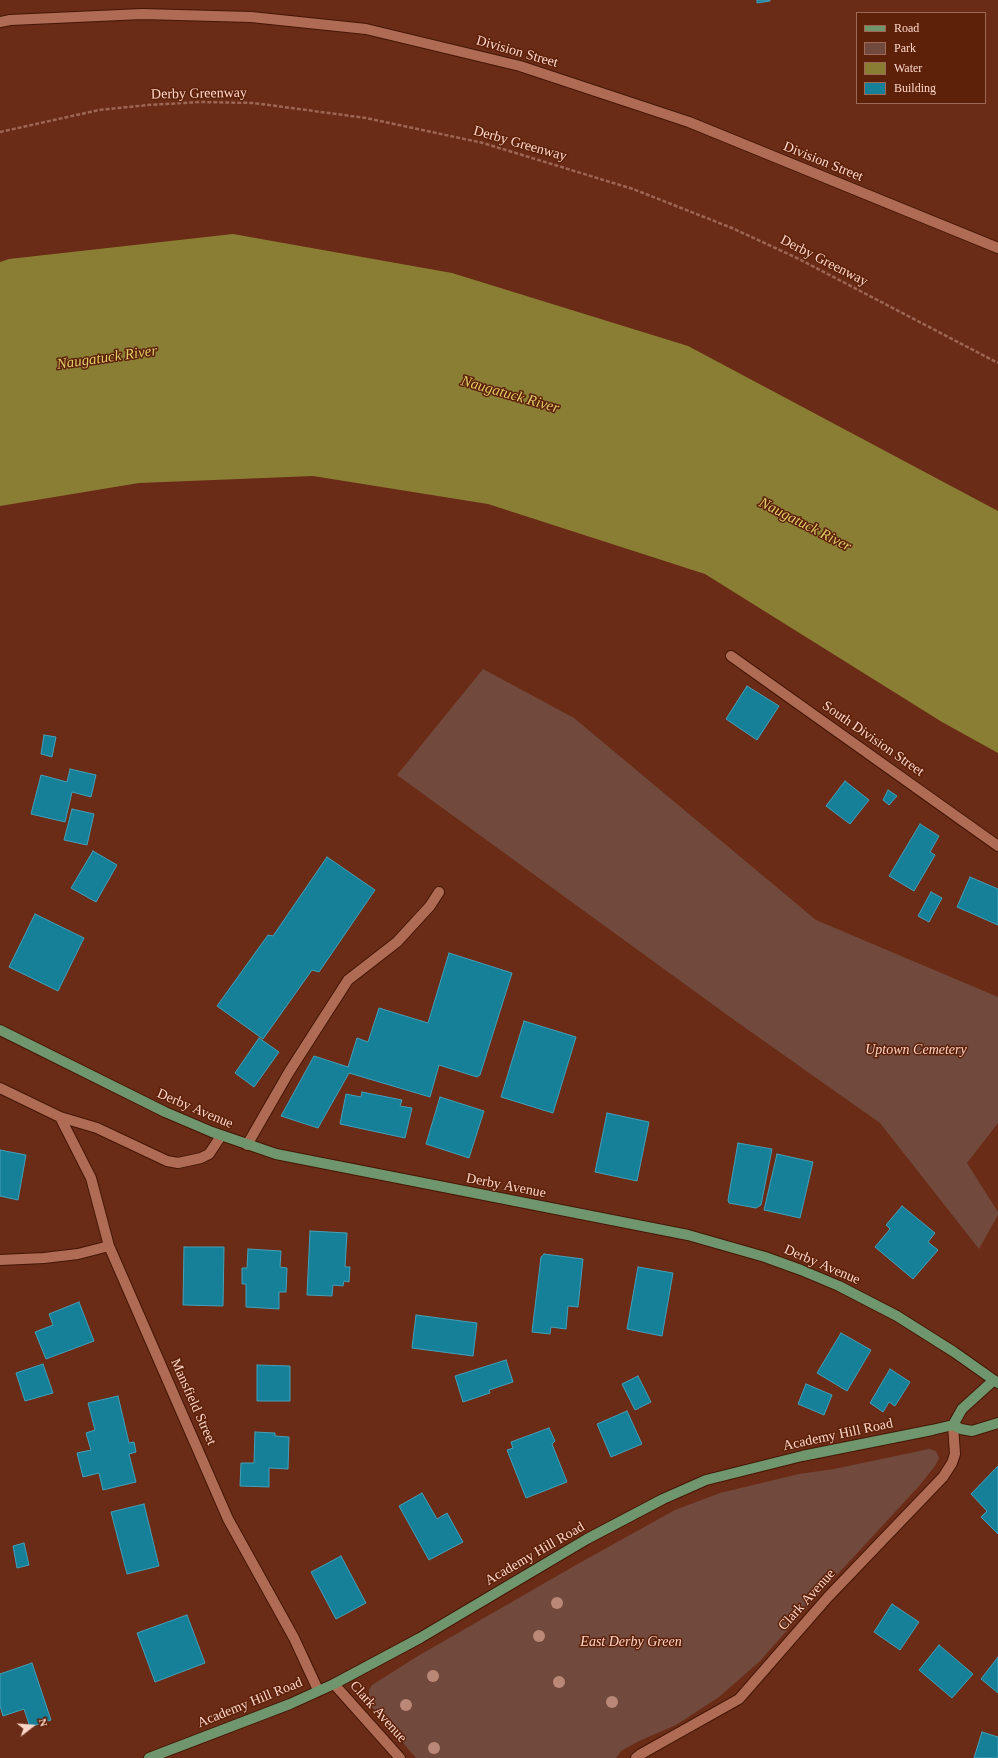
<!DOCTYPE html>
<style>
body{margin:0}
#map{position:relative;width:998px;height:1758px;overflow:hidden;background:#6a2c16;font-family:"Times New Roman",serif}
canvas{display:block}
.legend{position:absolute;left:856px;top:12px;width:130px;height:92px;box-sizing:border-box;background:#5d2009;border:1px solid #9d6956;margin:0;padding:5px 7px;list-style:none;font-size:12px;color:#fdd6c9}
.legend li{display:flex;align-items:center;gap:8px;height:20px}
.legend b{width:20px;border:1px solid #9d6956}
.north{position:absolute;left:12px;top:1706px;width:40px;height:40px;-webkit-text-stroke:3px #5d2009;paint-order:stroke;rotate:73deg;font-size:11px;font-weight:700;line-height:16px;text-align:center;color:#fdd6c9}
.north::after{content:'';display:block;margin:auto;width:14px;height:18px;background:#fdd6c9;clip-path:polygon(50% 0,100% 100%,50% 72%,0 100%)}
</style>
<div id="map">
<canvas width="998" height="1758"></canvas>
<ul class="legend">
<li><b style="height:5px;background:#70966d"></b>Road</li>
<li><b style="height:11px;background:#714a3d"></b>Park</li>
<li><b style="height:11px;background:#8a7e35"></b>Water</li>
<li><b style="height:11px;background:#178099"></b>Building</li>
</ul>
<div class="north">N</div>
</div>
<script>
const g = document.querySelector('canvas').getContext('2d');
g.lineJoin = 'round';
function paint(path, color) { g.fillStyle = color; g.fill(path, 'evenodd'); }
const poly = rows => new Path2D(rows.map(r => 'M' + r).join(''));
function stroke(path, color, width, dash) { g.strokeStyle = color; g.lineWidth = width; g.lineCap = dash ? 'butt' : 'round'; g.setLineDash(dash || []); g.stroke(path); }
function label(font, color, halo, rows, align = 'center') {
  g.font = font + ' "Times New Roman",serif'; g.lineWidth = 3; g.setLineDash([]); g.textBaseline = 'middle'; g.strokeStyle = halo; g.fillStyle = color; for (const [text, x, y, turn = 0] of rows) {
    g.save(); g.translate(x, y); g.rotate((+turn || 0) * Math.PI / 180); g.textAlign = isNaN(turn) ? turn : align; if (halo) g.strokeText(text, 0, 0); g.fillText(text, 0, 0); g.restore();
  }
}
paint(poly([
 [483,669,574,718,816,920,998,997,998,1123,967,1163,998,1212,998,1215,979,1249,880,1123,730,1017,397,775],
 [929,1449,936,1451,939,1458,935,1466,919,1486,813,1601,760,1661,719,1697,676,1725,639,1741,621,1751,616,1758,416,1758,372,1707,369,1696,369,1690,372,1685,418,1656,576,1565,675,1510,720,1493,799,1474,834,1469]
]), '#714a3d');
paint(poly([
 [233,234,452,273,688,346,998,511,998,753,942,722,705,574,488,504,313,476,139,483,0,506,0,262,9,259]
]), '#8a7e35');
const building = poly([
 [757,0,770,0,770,1,757,3,757,0],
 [747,686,779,706,757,740,726,719,747,686],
 [44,735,56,737,52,757,41,754,44,735],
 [70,769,96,775,91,797,72,792,65,822,31,814,41,775,67,782,70,769],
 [845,781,869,800,850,824,826,806,845,781],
 [888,790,897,796,889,805,883,800,888,790],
 [72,809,94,814,87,845,64,840,72,809],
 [920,824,939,836,930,852,935,855,914,891,889,876,920,824],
 [93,851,117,865,96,902,71,888,93,851],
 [327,857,375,890,319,972,312,970,263,1039,217,1006,268,935,273,936,327,857],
 [970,877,998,889,998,925,957,907,970,877],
 [931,892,942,898,929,922,918,916,931,892],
 [35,914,84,938,58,991,9,967,35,914],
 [449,953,512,973,480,1075,477,1077,439,1065,430,1097,349,1073,318,1128,281,1116,314,1056,348,1067,357,1038,368,1042,379,1008,428,1023,449,953],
 [524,1021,576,1037,553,1113,501,1097,524,1021],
 [259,1038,279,1052,254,1087,235,1073,259,1038],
 [362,1092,402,1100,400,1106,412,1108,405,1138,340,1124,346,1094,361,1097,362,1092],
 [440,1097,484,1111,469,1158,426,1144,440,1097],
 [607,1113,649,1122,637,1181,595,1172,607,1113],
 [738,1143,772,1149,761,1205,756,1208,729,1203,728,1200,738,1143],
 [0,1150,26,1155,18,1200,0,1196,0,1150],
 [777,1154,813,1162,800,1218,764,1210,777,1154],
 [902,1206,935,1233,928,1242,938,1250,913,1279,875,1247,890,1229,886,1225,902,1206],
 [310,1231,347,1233,345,1267,350,1267,349,1282,344,1281,343,1286,333,1285,332,1296,307,1295,310,1231],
 [184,1247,224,1247,223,1306,183,1305,184,1247],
 [248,1249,281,1251,280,1267,287,1268,286,1292,279,1292,279,1309,246,1307,246,1284,242,1284,242,1268,247,1268,248,1249],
 [544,1254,583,1259,578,1307,568,1306,566,1329,551,1327,550,1334,532,1332,541,1257,544,1254],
 [638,1267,673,1273,662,1336,627,1329,638,1267],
 [79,1302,94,1341,46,1359,35,1332,53,1325,49,1314,79,1302],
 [416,1315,477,1323,473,1356,412,1348,416,1315],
 [841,1333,871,1350,847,1391,817,1373,841,1333],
 [506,1360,513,1382,489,1390,490,1393,463,1402,455,1376,506,1360],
 [43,1364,53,1393,25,1401,16,1373,43,1364],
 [257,1365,290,1366,290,1401,257,1401,257,1365],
 [890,1369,910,1382,895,1406,889,1402,883,1412,870,1403,890,1369],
 [638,1376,651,1402,635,1410,622,1384,638,1376],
 [806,1384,832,1395,824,1415,798,1404,806,1384],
 [118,1396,129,1443,134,1442,136,1452,129,1454,136,1482,103,1490,99,1473,83,1477,77,1453,91,1450,86,1433,95,1430,88,1403,118,1396],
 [627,1411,642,1444,611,1457,597,1424,627,1411],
 [549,1428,555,1441,552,1444,567,1482,526,1498,507,1450,513,1448,511,1442,549,1428],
 [255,1432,275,1433,275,1436,289,1437,288,1469,269,1468,269,1487,240,1486,241,1463,254,1463,255,1432],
 [998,1466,998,1534,981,1517,987,1511,971,1494,998,1466],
 [422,1493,437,1519,447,1513,463,1542,429,1560,399,1506,422,1493],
 [144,1504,159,1566,127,1574,111,1512,144,1504],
 [24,1543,29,1565,17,1568,13,1546,24,1543],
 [341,1556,366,1603,336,1619,311,1572,341,1556],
 [892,1604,919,1622,900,1650,874,1632,892,1604],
 [187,1615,205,1663,155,1682,137,1633,187,1615],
 [939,1645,973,1674,952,1698,919,1670,939,1645],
 [998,1657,998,1693,981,1679,998,1657],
 [32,1663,51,1720,30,1727,24,1709,3,1716,0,1706,0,1674,32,1663],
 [982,1732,998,1737,998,1758,974,1758,982,1732]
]);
paint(building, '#178099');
stroke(building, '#43a0ba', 1);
const minor = poly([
 [0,22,10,20,142,14,251,17,366,29,520,66,689,122,998,248],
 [731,656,998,846],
 [0,1088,60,1117,91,1178,109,1246,228,1519,294,1638,318,1690],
 [60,1117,97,1128,167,1161,178,1163,201,1158,209,1154,221,1136],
 [247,1145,289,1072,348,980,397,942,430,906,439,892],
 [0,1260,44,1258,78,1254,109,1246],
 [334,1684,400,1758],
 [636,1758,641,1754,739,1699,828,1597,943,1477,952,1463,955,1454,953,1425]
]);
const major = poly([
 [0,1030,165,1112,212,1132,276,1154,688,1235,765,1257,801,1270,839,1286,897,1316,954,1352,998,1383],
 [953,1425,962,1409,994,1380],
 [149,1758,290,1704,334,1684,420,1638,587,1539,663,1499,706,1480,802,1456,932,1430,953,1425,961,1429,972,1431,998,1423]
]);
stroke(minor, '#451706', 12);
stroke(major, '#451706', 12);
stroke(poly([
 [0,132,99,110,148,105,200,102,254,103,366,118,483,143,633,189,732,228,799,259,998,363]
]), '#9d6654', 2.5, [4, 2]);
stroke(minor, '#b06b54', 10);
stroke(major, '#70966d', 10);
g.fillStyle = '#b87';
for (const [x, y] of [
 [557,1603],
 [539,1636],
 [433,1676],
 [559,1682],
 [612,1702],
 [406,1705],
 [434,1748]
]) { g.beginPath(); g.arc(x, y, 6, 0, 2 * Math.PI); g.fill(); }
label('14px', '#fdd6c9', '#5d2009', [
 ["Division Street",517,52,16],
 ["Derby Greenway",199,94,-1],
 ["Derby Greenway",520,144,16],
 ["Division Street",823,162,22],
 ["Derby Greenway",824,261,27],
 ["South Division Street",873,739,35],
 ["Derby Avenue",195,1109,23],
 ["Derby Avenue",506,1186,11],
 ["Derby Avenue",822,1265,23],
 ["Mansfield Street",193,1402,66],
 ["Academy Hill Road",838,1435,-12],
 ["Academy Hill Road",535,1554,-30],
 ["Clark Avenue",807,1600,-48],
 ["Academy Hill Road",250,1703,-22],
 ["Clark Avenue",378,1712,48]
]);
label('italic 14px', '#fdd4c7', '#5d2009', [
 ["Uptown Cemetery",916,1050],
 ["East Derby Green",631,1642]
]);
label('italic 15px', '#dfcd68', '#5d2009', [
 ["Naugatuck River",107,358,-8],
 ["Naugatuck River",510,395,16],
 ["Naugatuck River",805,525,27]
]);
</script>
